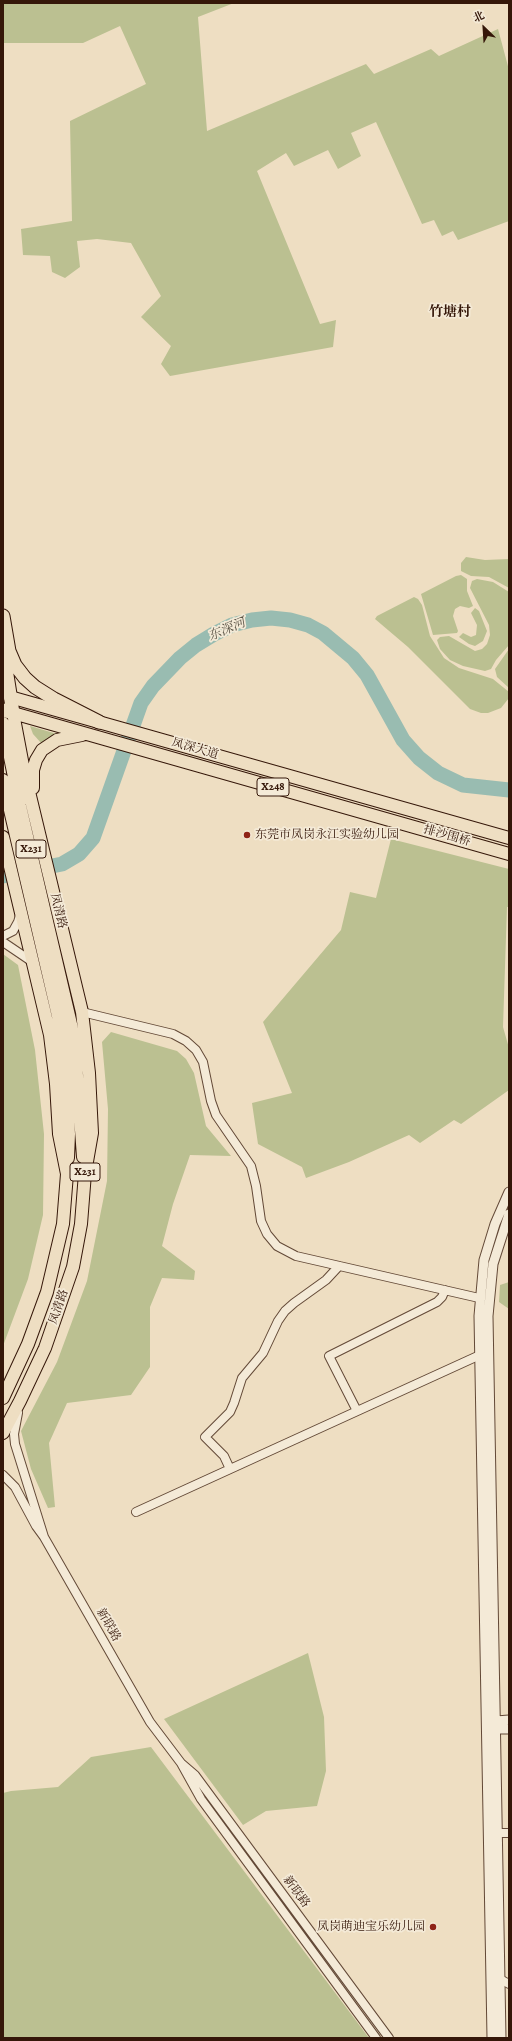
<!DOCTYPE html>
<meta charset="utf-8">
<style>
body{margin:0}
#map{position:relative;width:512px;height:2041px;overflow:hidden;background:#eedec2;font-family:Alegreya,"Noto Serif SC",serif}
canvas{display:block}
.frame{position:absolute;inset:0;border:4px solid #351709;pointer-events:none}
.north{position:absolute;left:464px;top:8px;width:40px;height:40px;-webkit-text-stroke:3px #f4ead7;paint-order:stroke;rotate:335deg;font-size:11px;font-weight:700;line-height:16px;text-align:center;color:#351709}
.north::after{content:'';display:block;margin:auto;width:14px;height:18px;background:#351709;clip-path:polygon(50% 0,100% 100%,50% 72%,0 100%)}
</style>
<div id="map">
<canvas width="512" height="2041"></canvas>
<div class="frame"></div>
<div class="north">北</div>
</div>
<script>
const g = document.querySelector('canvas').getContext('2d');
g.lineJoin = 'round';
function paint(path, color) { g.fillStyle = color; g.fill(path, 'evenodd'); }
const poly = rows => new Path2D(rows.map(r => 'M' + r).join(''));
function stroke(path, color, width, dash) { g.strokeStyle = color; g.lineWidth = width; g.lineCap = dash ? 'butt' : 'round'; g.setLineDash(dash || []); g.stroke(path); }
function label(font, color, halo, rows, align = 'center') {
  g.font = font + ' Alegreya,"Noto Serif SC",serif'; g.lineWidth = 3.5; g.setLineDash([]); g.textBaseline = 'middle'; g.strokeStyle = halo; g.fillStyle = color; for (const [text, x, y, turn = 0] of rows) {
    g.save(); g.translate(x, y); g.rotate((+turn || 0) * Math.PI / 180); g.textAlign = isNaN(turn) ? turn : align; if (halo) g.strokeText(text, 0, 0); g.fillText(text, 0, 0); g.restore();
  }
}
paint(poly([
 [3,3,234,3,198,17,207,131,366,64,374,74,431,49,439,56,498,29,509,70,509,221,458,240,453,231,442,236,434,220,422,224,376,122,351,133,361,156,338,169,328,150,294,166,286,153,257,171,320,324,336,320,333,347,170,376,161,364,171,346,141,317,161,296,131,243,97,239,77,241,80,267,65,278,52,272,50,256,23,255,21,229,72,221,70,121,146,84,120,26,83,43,3,43],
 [466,557,485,560,509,559,509,588,489,577,471,576,461,571,461,563],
 [461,575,467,579,467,591,473,606,469,608,460,606,455,609,453,616,458,631,457,633,433,635,421,594,456,576],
 [477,579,493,582,509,592,509,645,496,660,491,669,485,671,463,666,450,660,440,649,437,640,440,637,449,636,475,651,482,649,487,644,490,635,489,625,470,588,472,581],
 [414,597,418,599,422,605,430,636,444,658,459,668,493,679,509,692,509,698,501,708,488,713,481,713,470,709,408,647,375,619,377,616],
 [475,608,479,611,487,631,483,641,475,646,469,644,459,637,463,633,471,637,476,635,477,625,471,613],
 [509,649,509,688,497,677,495,669],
 [30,726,57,734,42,744,33,734],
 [391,839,509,869,509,907,507,907,503,1027,509,1048,509,1090,461,1124,454,1120,420,1143,409,1135,349,1162,306,1178,302,1167,258,1144,252,1103,292,1093,263,1022,341,930,350,892,376,898],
 [3,954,18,965,35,1050,44,1134,43,1215,28,1279,3,1346],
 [111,1032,177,1051,186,1059,194,1073,206,1126,231,1156,190,1155,173,1204,162,1246,195,1271,194,1280,162,1278,150,1307,150,1367,131,1395,67,1403,49,1443,55,1507,48,1508,31,1469,21,1431,57,1362,87,1281,107,1181,108,1109,102,1042],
 [509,1282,509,1309,499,1302,500,1285],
 [308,1653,324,1717,326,1771,317,1806,266,1811,243,1825,164,1719],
 [151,1747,369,2038,3,2038,3,1793,11,1791,58,1787,91,1757]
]), '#bbc091');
stroke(poly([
 [3,876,62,864,79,854,93,838,141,703,153,686,180,658,196,645,214,634,232,625,252,620,271,618,290,620,308,625,323,633,353,658,367,675,403,740,419,758,438,773,463,785,509,790]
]), '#99bcb1', 15);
const minor = poly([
 [3,936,13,931,18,922,20,915],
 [3,942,34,963],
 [82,1012,173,1034,186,1041,196,1050,203,1062,211,1101,216,1115,251,1166,256,1186,261,1221,267,1234,277,1246,296,1256,479,1298],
 [357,1411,329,1356,437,1302,442,1297,445,1290],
 [230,1469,224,1456,205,1437,230,1412,234,1403,242,1378,263,1353,278,1321,285,1311,294,1303,326,1280,339,1266],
 [3,1475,15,1487,36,1526,44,1537,15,1444,14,1434,18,1413],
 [136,1512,480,1355],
 [44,1537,150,1722,181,1763],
 [498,1833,509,1833],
 [500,1979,509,1984],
 [376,2038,201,1799,181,1763,195,1775,389,2038]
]);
const tertiary = poly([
 [509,1720,496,1721,487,1725,496,1729,509,1729],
 [492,2038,479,1316,484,1260,495,1224,509,1192],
 [501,2038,488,1316,493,1264,509,1214]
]);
const primary = poly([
 [10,697,509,838],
 [3,723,20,806,71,1024,75,1048,83,1157],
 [3,780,58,1016,64,1055,67,1094,69,1134,68,1158],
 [33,788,33,770,36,760,42,750,57,740,82,735],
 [3,837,50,1035,56,1084,59,1134,67,1174,63,1224,47,1292,28,1344,3,1398],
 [3,1433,20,1401,45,1348,73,1267,81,1224,85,1173,92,1133,89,1073,82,1012,24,771,13,713,509,854]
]);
const trunk = poly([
 [3,616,9,651,15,665,25,678,35,687,54,699,99,722],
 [3,650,13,713,3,710]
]);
stroke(minor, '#634937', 10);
stroke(tertiary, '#634937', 11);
stroke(primary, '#351709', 14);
stroke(trunk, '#351709', 15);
stroke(minor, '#f4ead7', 8);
stroke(tertiary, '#f4ead7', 9);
stroke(primary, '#eedec2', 12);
stroke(trunk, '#eedec2', 13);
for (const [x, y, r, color] of [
 [247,835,4,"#8f2418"],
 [433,1927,4,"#8f2418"]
]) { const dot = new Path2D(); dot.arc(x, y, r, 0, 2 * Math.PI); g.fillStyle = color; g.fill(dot); stroke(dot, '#f4ead7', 1.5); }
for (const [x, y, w] of [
 [273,787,32],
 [31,849,30],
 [85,1172,30]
]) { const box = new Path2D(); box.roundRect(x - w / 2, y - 9, w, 18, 3); g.fillStyle = '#f4ead7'; g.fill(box); stroke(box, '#351709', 1); }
label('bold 11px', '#351709', null, [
 ["X248",273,787],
 ["X231",31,849],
 ["X231",85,1172]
]);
label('12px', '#351709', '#f4ead7', [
 ["凤深大道",195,749,16],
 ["排沙围桥",447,836,16],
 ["凤清路",58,911,77],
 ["凤清路",59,1307,-71],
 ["新联路",108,1625,60],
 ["新联路",296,1892,54]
]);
label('12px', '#351709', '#f4ead7', [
 ["东莞市凤岗永江实验幼儿园",255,835],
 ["凤岗萌迪宝乐幼儿园",425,1927,"right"]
], 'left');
label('italic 13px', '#585144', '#f4ead7', [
 ["东深河",227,630,-23]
]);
label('bold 14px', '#351709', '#f4ead7', [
 ["竹塘村",450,313]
]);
</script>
